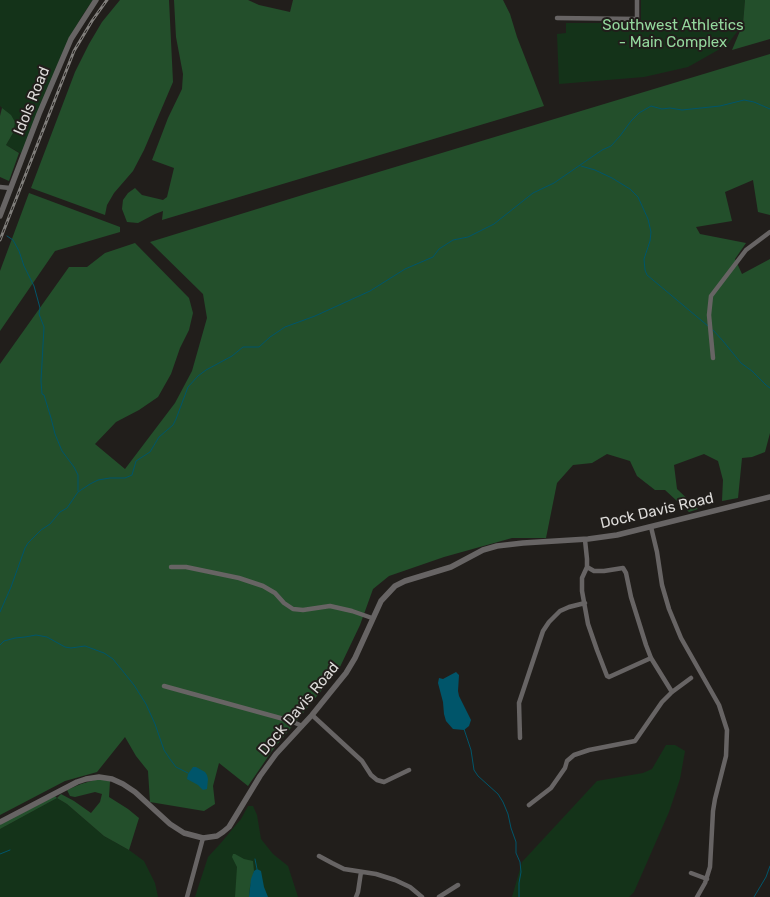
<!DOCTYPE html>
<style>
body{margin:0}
canvas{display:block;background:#211e1b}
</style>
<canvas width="770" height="897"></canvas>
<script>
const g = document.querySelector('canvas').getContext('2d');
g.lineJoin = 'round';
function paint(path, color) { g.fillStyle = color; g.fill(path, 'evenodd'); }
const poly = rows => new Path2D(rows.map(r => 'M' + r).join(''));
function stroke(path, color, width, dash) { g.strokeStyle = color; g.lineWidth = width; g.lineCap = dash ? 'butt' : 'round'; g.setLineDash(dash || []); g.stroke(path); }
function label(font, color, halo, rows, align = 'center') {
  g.font = font + ' Rubik,sans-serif'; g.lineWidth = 4; g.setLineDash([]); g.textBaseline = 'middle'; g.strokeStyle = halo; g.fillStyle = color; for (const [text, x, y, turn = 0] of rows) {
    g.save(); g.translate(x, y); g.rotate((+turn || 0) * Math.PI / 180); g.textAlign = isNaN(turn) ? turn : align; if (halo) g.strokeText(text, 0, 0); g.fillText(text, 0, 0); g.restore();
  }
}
paint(poly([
 [0,0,93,0,82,16,67,43,22,154,6,145,13,133,2,108,0,106],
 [641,0,745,0,743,24,727,45,688,67,644,77,559,84,557,34,566,33,566,23,641,23],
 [666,745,675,745,685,751,680,779,669,812,634,892,629,897,512,897,522,862,597,781,643,773,652,769],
 [57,798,67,804,104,836,129,850,144,861,155,883,158,897,0,897,0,829],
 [248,806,253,806,257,815,261,839,273,854,288,866,298,897,195,897,208,857,220,844,241,819]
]), '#143319');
paint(poly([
 [120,0,169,0,173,82,144,150,133,171,114,193,107,205,105,215,31,188,75,72,89,44,102,22],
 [174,0,248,0,259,5,290,12,293,0,503,0,510,14,517,37,544,106,162,220,163,211,155,214,138,223,127,222,122,209,123,200,128,193,135,188,142,195,163,200,167,197,174,168,152,160,168,118,182,89,183,74,176,37],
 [745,0,770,0,770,39,732,50,743,24],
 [770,54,770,215,758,212,753,180,725,192,732,221,696,227,700,234,746,243,735,259,742,274,770,259,770,433,765,452,752,457,742,458,738,498,722,501,723,480,718,461,704,454,674,465,677,489,698,509,689,512,665,490,655,490,637,476,630,461,607,454,592,463,573,465,557,483,546,538,512,538,444,557,389,576,373,589,360,625,339,669,272,751,248,786,219,763,213,786,215,804,204,811,150,802,148,771,136,756,125,737,97,772,65,781,0,815,0,364,69,267,87,267,105,253,135,243,189,298,193,313,189,330,180,348,171,374,158,397,139,410,116,422,95,444,125,469,175,403,192,371,207,318,203,294,150,242,309,193],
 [2,108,11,115,15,122,13,133,6,145,19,153,9,181,0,177,0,116],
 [29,193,120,227,120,232,55,251,0,331,0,271],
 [98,779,110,781,109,797,128,809,139,818,129,850,104,836,67,804,57,798,0,829,0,824,55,796,57,798,61,794,74,801,91,813,100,802,102,794,95,792,75,797,70,796,67,790,81,784],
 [233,854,235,854,244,859,253,861,254,871,250,887,249,897,235,897,237,867,232,857]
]), '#234f2b');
paint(poly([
 [456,672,459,675,458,691,459,696,471,720,469,726,464,730,453,729,446,721,444,714,443,702,438,683,439,678,443,679],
 [193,767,196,767,205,772,207,775,208,779,207,789,203,790,198,785,187,779,188,774],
 [257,869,261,871,264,887,268,897,249,897,251,879,254,871]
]), '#00556a');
stroke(poly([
 [581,166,595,170,612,178,630,189,638,197,648,219,651,232,650,241,644,259,645,270,647,275,708,326],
 [7,236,13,240,19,251,24,266,34,286,40,308,39,314,44,327,41,381,42,394,44,395,51,418,55,434,62,451,74,467,78,475,78,491],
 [713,330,723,341,741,363,752,371,766,385,770,388],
 [0,612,11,587,25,548,28,543,41,530,50,524,60,512,67,508,78,492,90,484,98,480,110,478,125,478,132,475,136,461,150,452,159,437,173,425,176,419,188,387,198,376,206,370,232,356,243,347,259,347,270,337,285,327,315,316,370,291,405,269,433,257,439,249,453,240,468,237,494,224,533,193,554,183,602,150,611,146,620,136,631,121,639,113,651,106,662,109,670,108,682,110,720,106,744,100,754,102,770,109],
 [0,645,4,641,15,638,25,637,36,635,47,637,65,647,71,648,85,646,104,653,113,659,134,685,146,704,155,724,164,750,170,759,176,767,188,773],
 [464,729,471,750,474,770,478,776,498,794,503,802,508,814,511,828,516,842,516,853,520,862,521,872,519,883,519,897],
 [0,854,10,850],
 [255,859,257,869],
 [754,897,766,877,770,866]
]), '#00556a', 1);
stroke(poly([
 [557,18,637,19,637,0],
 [0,187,10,188],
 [713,358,709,315,711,296,746,250,770,232],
 [651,527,657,552,662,585,669,609,681,638,719,705,727,730,726,756,715,799,713,811,710,867,705,883,697,897],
 [585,540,587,559,587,567,582,578,582,591,588,624,597,650,607,676,609,677,651,658],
 [171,567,186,567,239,578,263,586,275,593,284,603,293,609,303,610,330,606,352,611,372,618],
 [587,567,594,571,604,571,623,568,626,573,631,597,646,645,651,658,672,692],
 [164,686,291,721,302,726],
 [312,715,362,761,371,775,377,780,384,782,409,770],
 [520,738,519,703,543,631,549,622,560,611,569,607,585,603],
 [529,805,551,788,565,768,567,761,574,755,589,750,635,741,662,702,672,692,691,678],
 [319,856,332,863,344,869,376,874,395,880,410,887,422,897],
 [691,873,707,879],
 [187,897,203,838],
 [356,897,358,892,361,872],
 [439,897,458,885]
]), '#676464', 4.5);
stroke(poly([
 [0,216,39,114,71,39,96,0],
 [0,822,77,782,86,779,99,777,112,779,123,784,135,792,170,824,184,833,203,838,217,836,223,832,229,827,260,776,276,754,312,715,346,673,355,658,381,601,395,586,405,581,451,567,483,550,497,546,523,543,588,539,617,535,770,497]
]), '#676464', 5.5);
const rail = poly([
 [0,240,74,51,92,21,107,0]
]);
stroke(rail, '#807e7b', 3);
stroke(rail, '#211e1b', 1, [4]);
label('15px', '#94d89d', '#211e1b', [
 ["Southwest Athletics",673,26],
 ["- Main Complex",673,43]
]);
label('15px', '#dddbd9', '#211e1b', [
 ["Idols Road",32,101,-68],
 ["Dock Davis Road",657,511,-13],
 ["Dock Davis Road",299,709,-50]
]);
</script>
